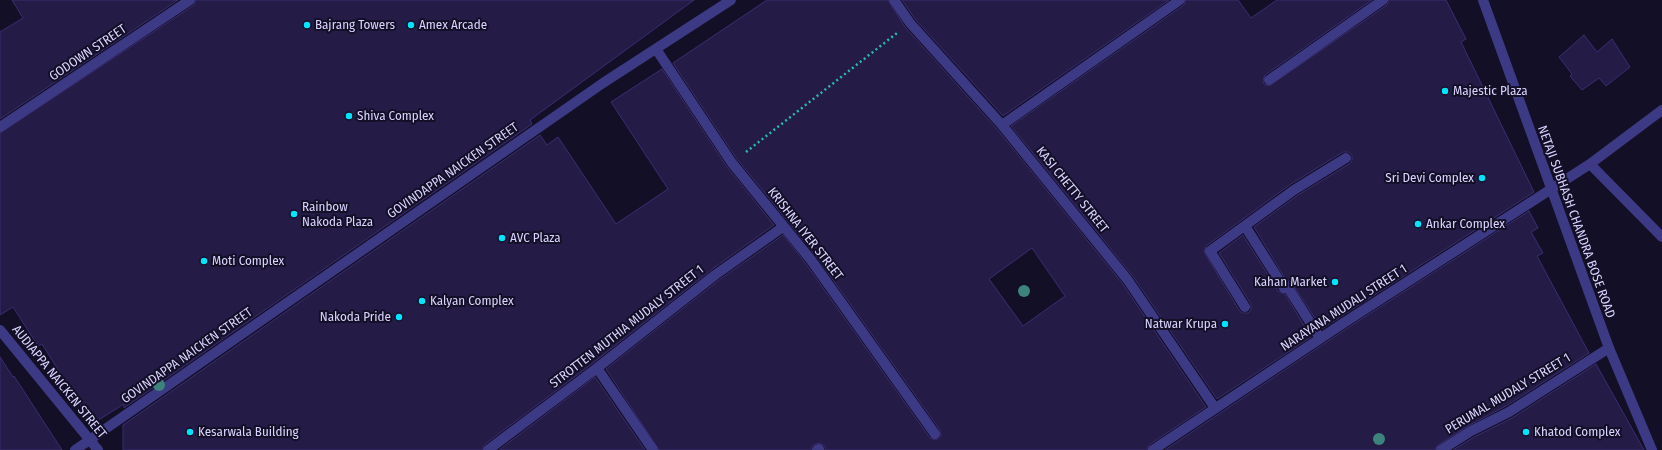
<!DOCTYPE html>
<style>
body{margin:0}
canvas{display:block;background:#130f26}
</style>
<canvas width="1662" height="450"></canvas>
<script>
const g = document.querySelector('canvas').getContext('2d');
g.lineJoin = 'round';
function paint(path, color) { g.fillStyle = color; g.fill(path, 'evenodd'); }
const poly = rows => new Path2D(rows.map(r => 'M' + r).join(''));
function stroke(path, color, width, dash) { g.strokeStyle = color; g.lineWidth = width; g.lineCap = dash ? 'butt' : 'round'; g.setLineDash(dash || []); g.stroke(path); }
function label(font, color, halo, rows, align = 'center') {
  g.font = font + ' "Fira Sans Condensed",sans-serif'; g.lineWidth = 4; g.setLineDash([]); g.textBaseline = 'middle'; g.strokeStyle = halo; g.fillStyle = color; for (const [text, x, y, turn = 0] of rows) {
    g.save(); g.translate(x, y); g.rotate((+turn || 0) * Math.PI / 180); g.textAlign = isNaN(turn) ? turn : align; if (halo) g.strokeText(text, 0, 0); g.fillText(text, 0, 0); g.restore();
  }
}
const building = poly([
 [12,0,178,0,0,119,0,32,23,18,12,0],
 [196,0,694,0,530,120,532,124,124,408,124,404,92,424,42,344,38,346,13,307,0,315,0,133,194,5,196,0],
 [767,0,888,0,905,27,997,129,1122,283,1206,407,1149,445,1147,450,825,450,825,446,819,443,812,446,811,450,659,450,606,369,719,280,783,235,806,264,930,438,936,440,941,436,940,430,816,256,737,159,673,63,767,0],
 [1032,248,1065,296,1023,326,989,279,1032,248],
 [902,0,1169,0,1003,116,915,19,902,0],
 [1186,0,1238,0,1251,18,1277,0,1372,0,1265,75,1263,81,1264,84,1269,86,1387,5,1389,0,1446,0,1466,39,1461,42,1534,192,1322,329,1292,283,1286,280,1254,227,1298,195,1349,164,1352,161,1352,155,1349,152,1343,152,1291,184,1206,246,1204,252,1239,310,1242,313,1248,313,1251,310,1251,304,1219,253,1243,235,1278,291,1285,294,1311,337,1217,399,1132,275,1011,126,1184,5,1186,0],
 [1584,35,1597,52,1612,39,1630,67,1606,86,1599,78,1582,90,1570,76,1572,74,1559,57,1584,35],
 [662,69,727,167,774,225,711,270,593,363,484,445,482,450,123,450,123,425,540,135,547,145,558,137,616,224,668,189,611,102,662,69],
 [1529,211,1538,228,1531,232,1543,253,1537,256,1589,353,1506,406,1468,426,1438,445,1435,450,1165,450,1346,329,1529,211],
 [0,357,13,377,14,376,62,450,0,450,0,357],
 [1596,364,1644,450,1453,450,1474,437,1512,418,1596,364],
 [595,377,645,450,499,450,595,377]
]);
paint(building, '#241b47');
stroke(building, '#3b2d73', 1);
stroke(poly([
 [746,152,897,33]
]), '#2fb8b0', 2.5, [2, 3]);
stroke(poly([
 [894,0,910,23,1002,125,1127,279,1215,408]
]), '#3d3a85', 10);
stroke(poly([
 [656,49,732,163,811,260,935,434],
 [1269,80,1383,0],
 [1002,125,1180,0],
 [0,127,190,0],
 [1590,164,1662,237],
 [1245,226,1284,288,1287,286,1320,338],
 [1245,307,1210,251,1294,190,1346,158],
 [597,368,653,450],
 [75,450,603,83,731,0],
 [488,450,597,368,715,275,783,227],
 [817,450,819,449],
 [1153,450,1342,324,1590,164,1662,110],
 [1441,450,1471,431,1509,412,1609,348]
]), '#3d3a85', 10);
stroke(poly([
 [1483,0,1609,348,1652,450],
 [0,330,98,450]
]), '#3d3a85', 10);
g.fillStyle = '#3d827b';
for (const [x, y] of [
 [1024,291],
 [159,385],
 [1379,439]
]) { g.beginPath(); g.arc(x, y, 6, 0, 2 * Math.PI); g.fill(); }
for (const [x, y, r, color] of [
 [307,25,4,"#00e5ff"],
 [411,25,4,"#00e5ff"],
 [1445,91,4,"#00e5ff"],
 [349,116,4,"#00e5ff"],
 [1482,178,4,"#00e5ff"],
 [294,214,4,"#00e5ff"],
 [1418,224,4,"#00e5ff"],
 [502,238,4,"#00e5ff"],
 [204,261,4,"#00e5ff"],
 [1335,282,4,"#00e5ff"],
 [422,301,4,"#00e5ff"],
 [399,317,4,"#00e5ff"],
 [1225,324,4,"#00e5ff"],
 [190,432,4,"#00e5ff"],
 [1526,432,4,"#00e5ff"]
]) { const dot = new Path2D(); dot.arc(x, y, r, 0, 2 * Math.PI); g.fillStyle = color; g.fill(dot); stroke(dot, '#130f26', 1.5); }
label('13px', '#d9d4ff', '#130f26', [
 ["Bajrang Towers",315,25],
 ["Amex Arcade",419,25],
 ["Majestic Plaza",1453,91],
 ["Shiva Complex",357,116],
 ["Sri Devi Complex",1474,178,"right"],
 ["Rainbow",302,207],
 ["Nakoda Plaza",302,222],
 ["Ankar Complex",1426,224],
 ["AVC Plaza",510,238],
 ["Moti Complex",212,261],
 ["Kahan Market",1327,282,"right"],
 ["Kalyan Complex",430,301],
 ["Nakoda Pride",391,317,"right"],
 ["Natwar Krupa",1217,324,"right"],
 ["Kesarwala Building",198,432],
 ["Khatod Complex",1534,432]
], 'left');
label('13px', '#d9d4ff', '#130f26', [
 ["GODOWN STREET",88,53,-34],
 ["GOVINDAPPA NAICKEN STREET",453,171,-35],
 ["KASI CHETTY STREET",1072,190,51],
 ["NETAJI SUBHASH CHANDRA BOSE ROAD",1576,222,70],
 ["KRISHNA IYER STREET",805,234,52],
 ["NARAYANA MUDALI STREET 1",1344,308,-33],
 ["STROTTEN MUTHIA MUDALY STREET 1",627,327,-38],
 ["GOVINDAPPA NAICKEN STREET",187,356,-35],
 ["AUDIAPPA NAICKEN STREET",59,382,51],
 ["PERUMAL MUDALY STREET 1",1508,394,-31]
]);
</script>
